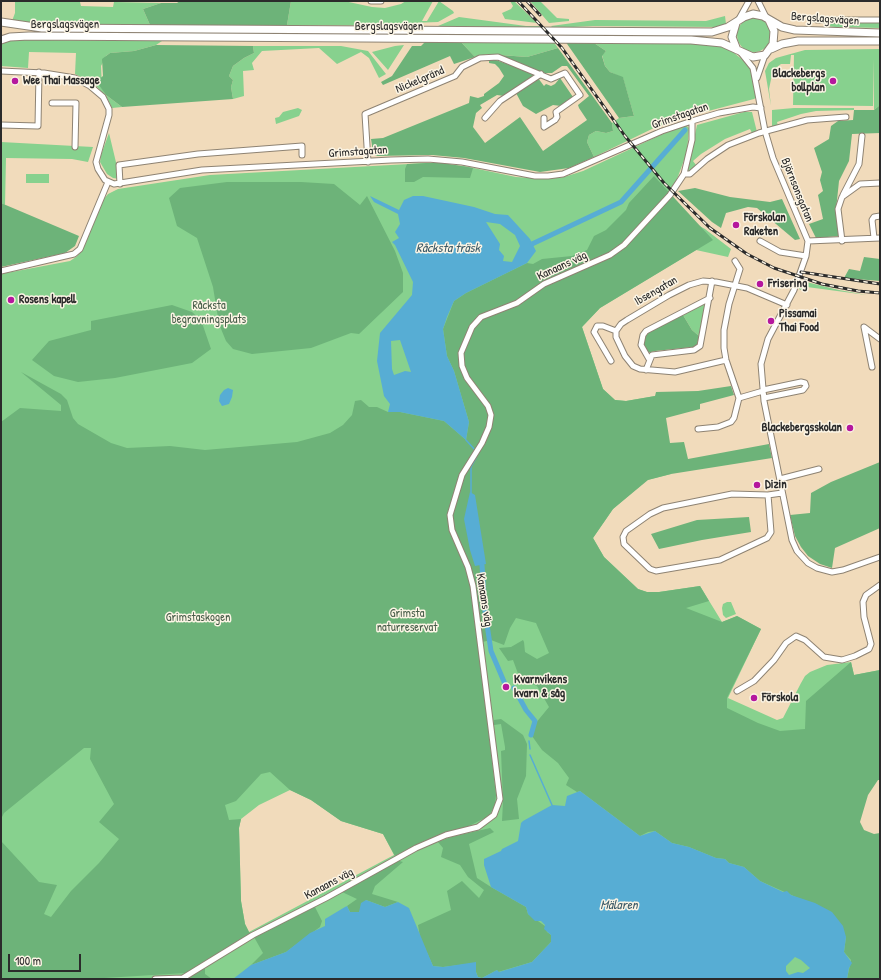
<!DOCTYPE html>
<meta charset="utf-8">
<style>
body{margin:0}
#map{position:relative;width:881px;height:980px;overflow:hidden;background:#f1dbbb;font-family:"Patrick Hand",sans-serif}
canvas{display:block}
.frame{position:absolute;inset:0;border:2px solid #2b2b2b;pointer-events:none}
.scale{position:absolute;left:8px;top:954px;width:73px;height:18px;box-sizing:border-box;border:2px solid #2b2b2b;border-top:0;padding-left:5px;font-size:12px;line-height:14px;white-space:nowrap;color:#2b2b2b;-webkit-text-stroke:3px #fcf5e5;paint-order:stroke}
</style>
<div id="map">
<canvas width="881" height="980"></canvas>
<div class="frame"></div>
<div class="scale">100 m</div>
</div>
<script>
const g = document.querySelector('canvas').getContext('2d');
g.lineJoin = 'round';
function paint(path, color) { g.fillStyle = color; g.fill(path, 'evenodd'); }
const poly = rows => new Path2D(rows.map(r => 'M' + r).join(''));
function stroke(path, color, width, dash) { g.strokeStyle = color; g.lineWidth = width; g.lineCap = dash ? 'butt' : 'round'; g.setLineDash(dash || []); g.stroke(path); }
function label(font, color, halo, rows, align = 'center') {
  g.font = font + ' "Patrick Hand",sans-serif'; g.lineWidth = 3; g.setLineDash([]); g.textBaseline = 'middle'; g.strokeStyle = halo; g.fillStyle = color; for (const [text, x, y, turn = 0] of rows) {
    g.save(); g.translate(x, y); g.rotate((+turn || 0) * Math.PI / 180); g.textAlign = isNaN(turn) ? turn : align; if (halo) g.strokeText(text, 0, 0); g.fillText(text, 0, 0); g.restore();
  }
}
paint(poly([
 [291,1,344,1,372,7,385,8,401,4,406,1,433,1,422,21,427,21,439,1,453,11,454,13,438,22,411,23,409,26,287,25],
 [510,1,514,1,537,23,505,19,502,13,511,9,513,6],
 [530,1,540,1,557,18,569,19,569,21,549,23],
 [15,2,80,2,81,6,113,7,114,2,161,3,143,9,150,25,41,24,12,21,15,13],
 [725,16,726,24,718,27,593,26,553,28,551,26,595,20,706,21],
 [459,17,526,26,539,26,541,28,438,26],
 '737 35a17 17 0 1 1 34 0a17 17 0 1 1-34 0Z',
 [823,21,880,21,880,28,835,27,825,26],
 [39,39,47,40,162,41,156,45,134,51,110,53,106,56,101,66,102,88,106,95,122,107,112,108,106,96,94,84,75,74,76,53,29,52,28,68,1,66,1,44,10,40],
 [553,41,558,48,527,57,488,54,475,57,461,42],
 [594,43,714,44,733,52,750,66,757,97,754,99,693,115,654,128,594,157,587,142,589,135,596,131,606,133,613,131,612,123,619,118,634,116,623,78,610,72,605,66,602,55,606,51],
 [404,45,388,70,372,52,395,46],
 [253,46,341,46,368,51,386,74,379,78,369,58,361,52,337,64,319,48,262,51,252,63,254,70,243,71,244,96,233,99,231,87,233,80,229,76,233,66,244,58,254,53],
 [880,49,880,105,874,110,874,59,873,106,793,105,794,55,838,55,791,55,790,64,781,64,773,70,769,89,771,106,765,71,769,63,776,58,805,50],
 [298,108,302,110,299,116,276,124,275,118,279,117,283,112],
 [794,108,854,108,854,110,816,111,801,114,777,122,778,126,772,127,772,110],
 [744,112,752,112,757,132,752,133,750,129,725,139,701,154,693,161,696,165,690,171,687,171,697,125],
 [686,125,689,128,687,152,673,190,664,200,679,215,705,229,731,249,728,257,696,250,600,308,582,327,603,389,615,400,626,401,655,396,671,474,647,480,613,509,593,538,604,557,638,589,647,592,659,592,700,586,722,622,737,616,761,629,728,698,777,720,783,718,801,683,805,676,810,672,827,665,851,662,854,675,880,670,878,778,866,791,857,825,880,979,1,979,1,274,70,261,76,257,82,251,103,200,108,194,118,189,210,175,427,163,464,166,516,177,548,179,564,177,583,171,667,132],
 [290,790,311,800,341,821,383,834,394,855,249,932,245,924,241,901,239,828,241,819,259,805],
 [109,133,120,179,113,178,107,174,100,162,101,155],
 [1,142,93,147,88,162,72,159,6,158,5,205,1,203],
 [26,174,49,174,49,183,26,183],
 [802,281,839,290,867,295,807,287,806,291,801,290,799,289],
 [706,302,699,336,692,330,683,315],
 [727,602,731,602,736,614,726,618,723,615,722,608,723,604]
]), '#87d18e');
paint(poly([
 [180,1,291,1,287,25,150,25,143,9,161,3,177,3],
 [565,41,594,43,606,51,602,56,605,66,610,72,623,77,634,116,619,118],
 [425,42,461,42,475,57,454,64,450,56,383,85,381,82,392,76,412,46,421,46],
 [156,45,253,46,254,53,244,58,233,66,229,76,233,80,231,87,233,99,122,107,106,95,99,85,98,80,103,76,102,59,110,53,134,51],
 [558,48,612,123,613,131,606,133,596,131,589,135,587,142,594,157,569,168,540,172,464,158,432,155,376,156,373,152,371,139,383,138,469,103,470,96,478,98,484,96,484,94,499,83,504,76,499,68,495,64,489,63,489,60,493,59,532,73,533,76,504,96,497,95,480,105,482,108,476,113,473,127,485,143,520,117,543,151,587,120,579,108,578,105,589,96,567,66,562,66,552,73,544,73,500,55,527,57],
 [538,78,544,86,546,84,551,86,555,84,560,78,573,97,561,106,553,105,536,114,523,106,516,93],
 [880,105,880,133,852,134,849,161,839,181,836,210,839,236,816,238,809,224,823,219,818,195,823,191,820,180,822,172,814,148,829,139,831,126,838,121,853,120,854,110,874,110],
 [427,163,443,163,473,168,470,178,423,177,414,182,405,182,405,169,407,164],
 [654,176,713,240,600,308,582,327,603,389,615,400,626,401,655,396,656,392,698,391,731,386,734,395,700,404,700,409,666,418,670,443,684,442,688,459,769,444,772,458,671,474,648,480,613,509,593,538,604,557,638,589,647,592,659,592,700,586,709,601,686,608,722,622,737,616,761,629,727,698,727,708,758,723,780,731,805,729,806,701,851,662,854,675,880,670,880,780,878,780,868,795,860,822,864,830,874,834,880,833,880,979,847,979,851,960,844,952,846,937,798,898,760,881,744,867,729,863,725,859,716,858,689,847,672,843,655,831,648,832,640,836,580,791,577,792,566,785,569,778,558,763,542,750,532,736,535,724,549,707,537,686,520,679,513,660,508,661,499,648,511,647,523,640,524,642,525,652,537,659,549,653,536,623,516,618,510,628,504,645,491,640,478,643,496,795,495,805,489,816,469,826,421,843,395,856,383,834,341,821,311,800,290,790,270,772,261,774,236,801,225,805,229,820,241,819,239,828,241,901,245,924,249,932,254,935,312,906,315,907,322,921,320,927,286,952,251,965,263,953,254,937,205,964,205,974,212,979,183,979,186,973,88,979,1,979,1,841,39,882,57,885,44,914,51,917,71,891,99,863,119,839,99,822,114,804,90,759,91,748,84,748,4,813,1,819,1,422,20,408,61,411,61,405,21,372,61,394,67,400,73,418,78,424,111,443,127,448,170,446,205,450,297,442,330,433,343,425,352,415,355,401,361,400,369,407,377,407,388,412,400,412,444,421,466,440,469,422,454,371,447,356,443,329,454,301,466,293,527,263,533,264,542,259,572,256,587,250,594,236,606,230,626,210,629,203],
 [227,182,301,182,334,184,360,205,367,196,395,251,403,273,403,292,359,334,351,333,311,348,252,354,233,349,226,341,219,324,213,287,197,238,177,226,169,198,180,188],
 [695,188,730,197,770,202,782,199,800,239,795,240,757,208,748,207,726,213,721,228,712,222,678,191],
 [1,203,79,236,75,246,65,253,1,267],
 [864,257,880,259,880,281,844,278,849,269,860,271],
 [172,305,192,312,201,320,211,349,192,363,115,378,78,382,54,376,32,360,49,341,91,330,91,321],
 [681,314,683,315,692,330,699,336,697,345,693,347,655,351,647,353,643,345,647,332],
 [880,462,880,528,835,548,832,568,820,564,808,556,801,547,795,536,790,515,810,513,811,493,831,482],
 [749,517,751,532,702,540,659,549,651,534,697,520],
 [501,719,523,735,527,744,526,776,517,799,519,819,502,821,503,802,501,751,505,750,505,747,501,724,494,725,494,720],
 [490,828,494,832,469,844,477,878,491,887,526,907,528,914,545,926,547,932,551,935,551,942,532,962,498,972,497,970,482,978,478,977,476,972,476,963,443,967,433,966,420,937,418,925,451,910,447,891,462,881,479,898,484,890,468,877,460,865,441,857,443,848,438,842,451,837],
 [396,860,403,862,375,886,372,894,398,902,385,907,366,900,359,912,350,912,347,906,357,899,342,892]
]), '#6db379');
paint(poly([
 [370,196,399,210,404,200,413,196,423,196,474,207,495,214,508,215,530,239,536,251,527,263,466,293,454,301,447,317,443,329,447,356,454,371,469,422,466,440,444,421,400,412,388,412,390,404,384,396,377,361,380,333,412,295,413,282,395,245,392,242,399,238,395,232,400,224,398,214,374,202],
 [486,222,500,224,515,235,520,246,512,262,503,261,504,256,499,250,500,244],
 [400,340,411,372,405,371,394,375,392,369,391,341],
 [228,388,233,390,232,397,229,404,222,406,219,401,220,395,224,390],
 [470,492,475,495,486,564,475,566,470,550,464,519],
 [580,791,640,836,655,831,672,843,689,847,716,858,725,859,729,863,744,867,760,881,783,892,787,891,791,895,815,903,832,912,843,926,846,937,844,952,852,963,849,968,847,979,233,979,251,965,286,952,310,933,325,926,325,919,345,907,347,906,350,912,359,912,361,903,366,900,385,907,398,902,409,908,433,966,443,967,476,962,476,972,478,977,482,978,497,970,499,972,532,962,551,942,551,935,544,929,545,925,541,921,535,921,528,914,526,907,491,887,484,865,484,859,501,851,502,849,518,841,521,823,523,821,552,805,565,806,567,796],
 [795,957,801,960,810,968,803,973,798,972,789,975,786,971,786,966]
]), '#57add4');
stroke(poly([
 [466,440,475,450],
 [471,493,471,467,476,458],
 [529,741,530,749],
 [530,755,552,805]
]), '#57add4', 1.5);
stroke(poly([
 [532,244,621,202,685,130],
 [482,565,485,611,491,651,505,684],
 [514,688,526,710,535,721,531,735]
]), '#57add4', 5);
const street = poly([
 [371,1,381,1],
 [758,1,766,17],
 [739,19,749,1],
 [817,20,880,20],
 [741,53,753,68,765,131,773,158,808,241,806,256,794,290,768,339,761,364,764,401,792,540,797,551,808,563,817,568,832,572,843,570,880,557],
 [1,71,44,73,75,78,90,86,103,97,109,109,109,115,96,162,98,169,105,180,114,184,202,170,391,160,428,159,462,162,535,176,548,176,563,174,662,131,692,121,719,113,753,107,761,108],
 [757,78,765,55],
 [52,103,76,103,75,147],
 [485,118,500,101,541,74],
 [1,125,38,126,39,72],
 [368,162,365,114,455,76,462,67,480,58,498,57,551,79,565,73,580,95,556,112,557,117,555,120,544,127,544,118],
 [684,174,690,174,707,159,728,145,759,133,807,120,846,117],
 [120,184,119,165,198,154,302,146,302,155],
 [843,195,859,164,862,136],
 [874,238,872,220,874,217,880,216],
 [760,241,780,252,806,256],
 [808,241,880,238],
 [842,241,838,209,842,197,860,184,880,183],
 [735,261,740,269,729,304,724,330,724,348,726,360,739,398],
 [1,271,74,254,80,249,108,182],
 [649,359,641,345,643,335,646,331,710,298],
 [726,360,675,372,640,369,633,366,625,356,616,337,616,331,621,324,627,320,669,295,689,285,703,281,716,282,747,288,787,305],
 [611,361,594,332,597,326,603,326,616,331],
 [872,367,864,327,880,339],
 [646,370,652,355,694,350,700,346,712,281],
 [763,390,801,382,805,383,806,386,803,390,764,398],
 [698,429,718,427,731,422,734,418,739,398,763,391],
 [780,479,819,469],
 [768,495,732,494,663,508,650,514,626,531,623,537,624,544,650,569,656,571,720,560,767,538,771,532,768,495,782,493],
 [737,691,754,681,774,660,786,643,796,636,805,640,824,657,842,660,855,656,869,649,871,644,864,617,863,602,866,595,880,585],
 [155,979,183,978,253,935,326,898,416,848,446,835,478,827,494,815,500,799,473,586,468,567,452,530,450,515,462,475,482,443,489,427,491,415,488,406,467,378,462,366,461,353,472,327,481,317,517,303,544,284,610,255,624,245,670,195,684,174,692,140,692,121]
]);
const secondary = poly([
 [1,22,42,28,712,32,728,27,744,17,753,14,763,16,782,27,795,30,880,33],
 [736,23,732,37,737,50],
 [1,40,10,37,29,36,691,40,722,43,753,57,765,55,773,44,774,31,769,20],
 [771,49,782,44,798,41,880,41]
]);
stroke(street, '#8e8373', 7);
stroke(secondary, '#8e8373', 9);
stroke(street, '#fff', 5);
stroke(secondary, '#fff', 7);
const rail = poly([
 [518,1,562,48,625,136,664,183,710,228,747,254,774,268,822,284,858,291,880,293],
 [527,1,540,15],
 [801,272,880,284]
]);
stroke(rail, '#2b2b2b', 3);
stroke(rail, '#fcf5e5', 1.5, [4.5]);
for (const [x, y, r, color] of [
 [15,81,4,"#b5179e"],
 [833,81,4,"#b5179e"],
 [736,225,4,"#b5179e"],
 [760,284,4,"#b5179e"],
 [11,300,4,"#b5179e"],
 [771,321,4,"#b5179e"],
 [850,428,4,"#b5179e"],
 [757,485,4,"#b5179e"],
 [506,687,4,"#b5179e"],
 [754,698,4,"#b5179e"]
]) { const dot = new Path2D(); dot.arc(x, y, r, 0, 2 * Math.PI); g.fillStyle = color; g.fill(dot); stroke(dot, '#fcf5e5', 1.5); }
label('12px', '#2b2b2b', '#fcf5e5', [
 ["Bergslagsvägen",825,19,4],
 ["Bergslagsvägen",65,25],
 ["Bergslagsvägen",389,27],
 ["Nickelgränd",420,80,-23],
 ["Grimstagatan",680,116,-19],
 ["Grimstagatan",358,152,-4],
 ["Björnsonsgatan",797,190,68],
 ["Kanaans väg",562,266,-25],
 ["Ibsengatan",656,291,-30],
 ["Kanaans väg",484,600,81],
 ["Kanaans väg",329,884,-28]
]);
label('bold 12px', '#2b2b2b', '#fcf5e5', [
 ["Blackebergs",825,74,"right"],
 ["bollplan",825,88,"right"],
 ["Wee Thai Massage",23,81],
 ["Förskolan",744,218],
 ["Raketen",744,232],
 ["Frisering",768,284],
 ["Rosens kapell",19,300],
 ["Pissamai",779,314],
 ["Thai Food",779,328],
 ["Blackebergsskolan",842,428,"right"],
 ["Dizin",765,485],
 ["Kvarnvikens",514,680],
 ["kvarn & såg",514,694],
 ["Förskola",762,698]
], 'left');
label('12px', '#475d49', '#fcf5e5', [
 ["Råcksta",209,306],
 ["begravningsplats",209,320],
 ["Grimsta",407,614],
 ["naturreservat",407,628],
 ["Grimstaskogen",198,618]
]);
label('italic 13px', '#3a5866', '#fcf5e5', [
 ["Råcksta träsk",448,249],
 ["Mälaren",619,906]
]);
</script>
